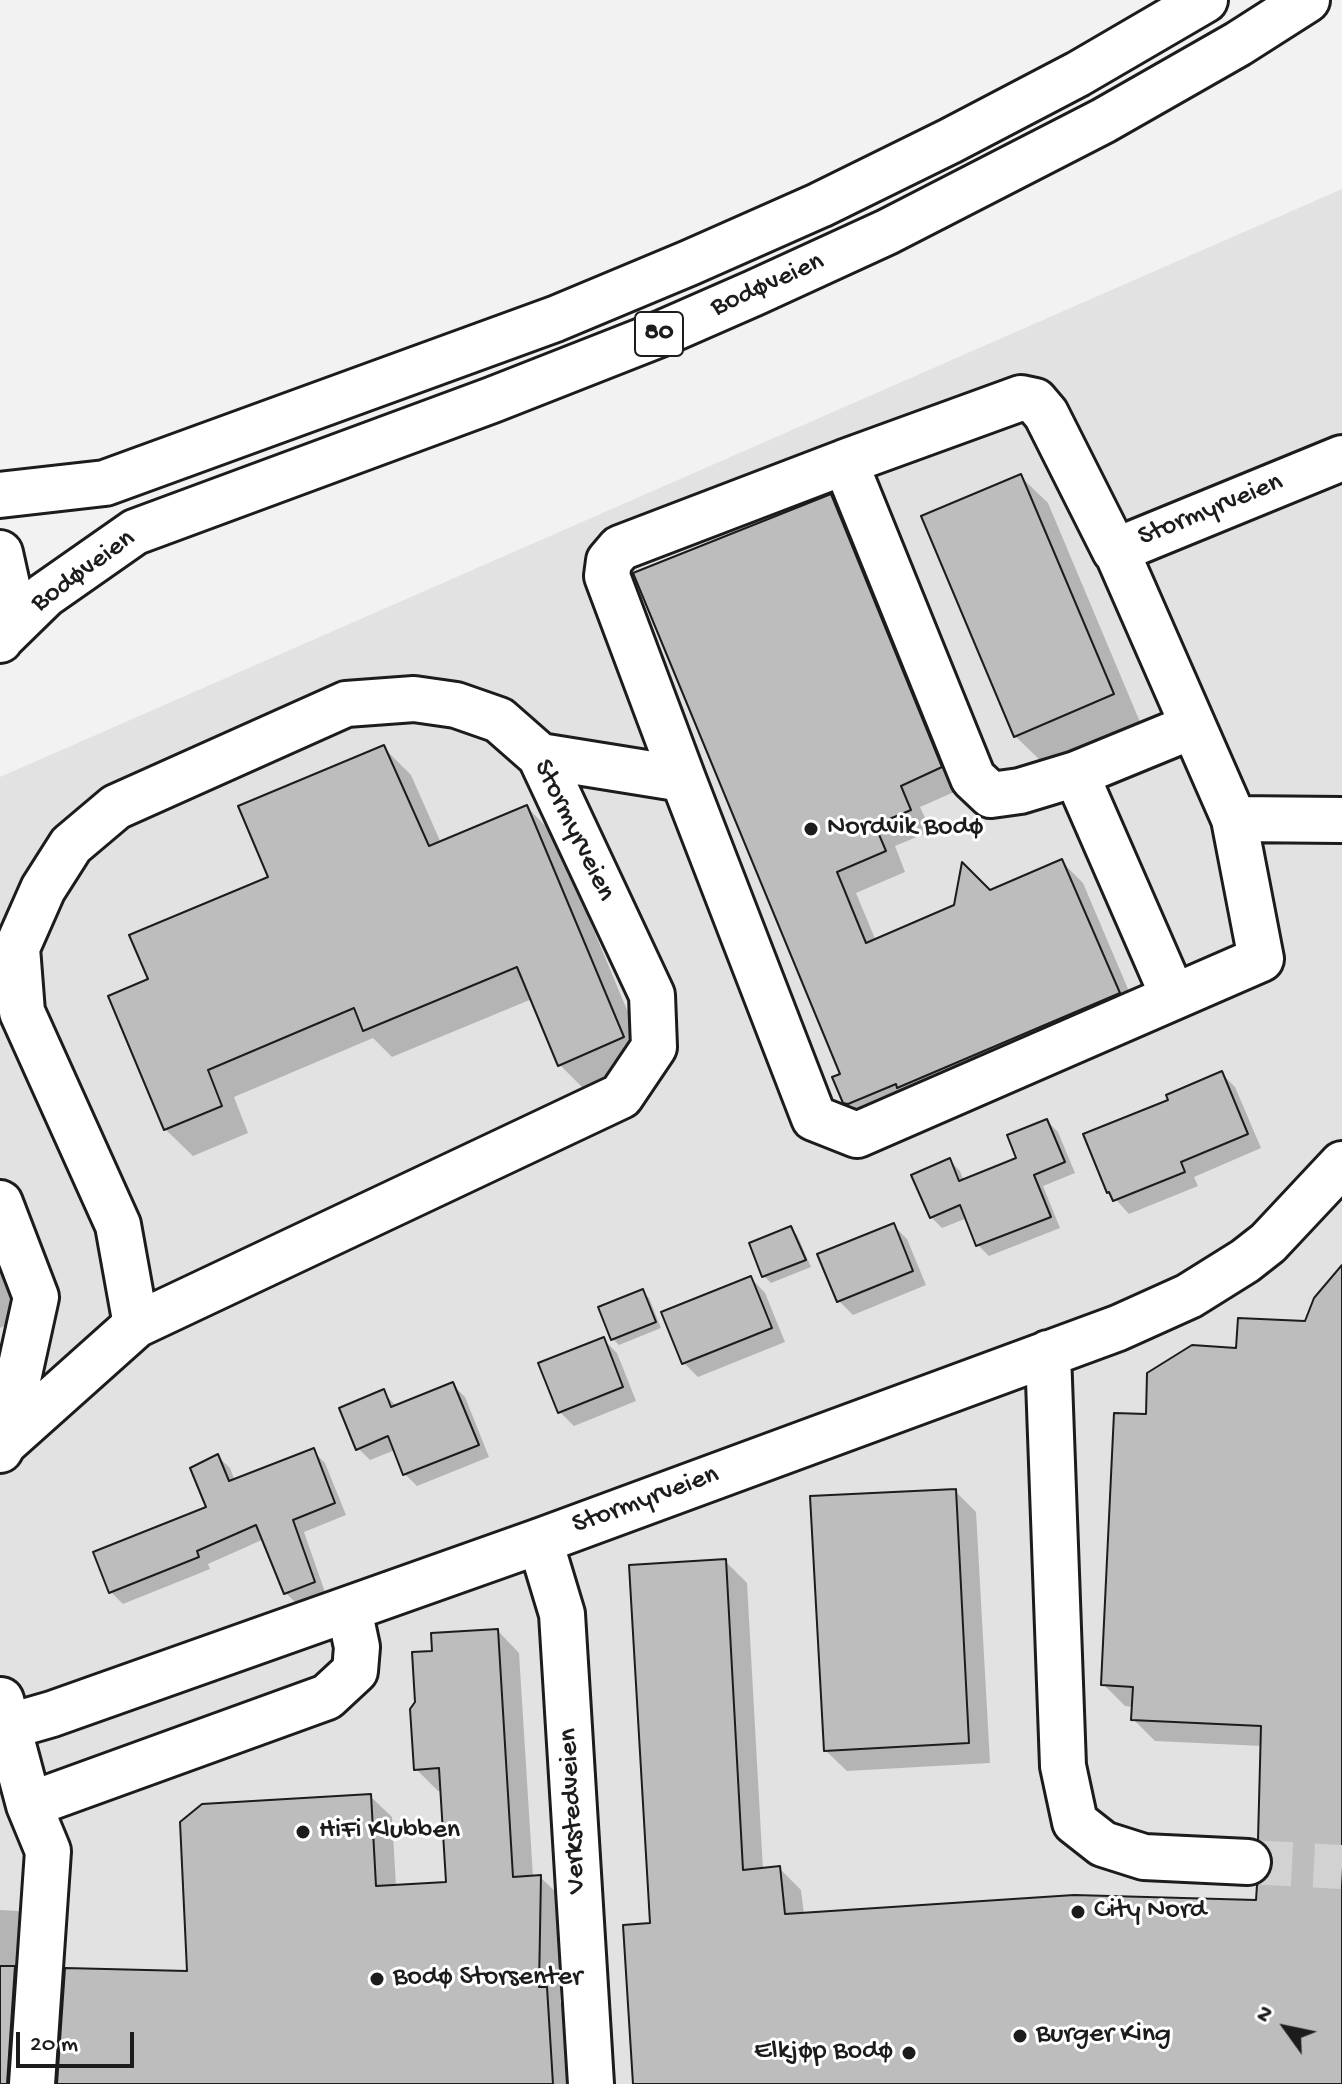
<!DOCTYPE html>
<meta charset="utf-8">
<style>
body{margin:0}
#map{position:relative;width:1342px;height:2084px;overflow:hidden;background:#f2f2f2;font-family:"Gochi Hand",sans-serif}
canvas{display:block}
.north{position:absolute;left:1246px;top:1988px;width:80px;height:80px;-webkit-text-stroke:6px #fff;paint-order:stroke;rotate:303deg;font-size:22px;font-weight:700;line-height:32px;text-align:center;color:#1c1c1c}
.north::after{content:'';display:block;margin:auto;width:28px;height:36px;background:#1c1c1c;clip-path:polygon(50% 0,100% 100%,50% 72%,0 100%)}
.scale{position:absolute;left:16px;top:2032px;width:118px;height:36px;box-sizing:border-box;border:4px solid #1c1c1c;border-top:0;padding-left:10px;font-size:24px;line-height:28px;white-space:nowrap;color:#1c1c1c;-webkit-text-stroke:6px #fff;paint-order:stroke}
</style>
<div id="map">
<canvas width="1342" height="2084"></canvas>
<div class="north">N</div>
<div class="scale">20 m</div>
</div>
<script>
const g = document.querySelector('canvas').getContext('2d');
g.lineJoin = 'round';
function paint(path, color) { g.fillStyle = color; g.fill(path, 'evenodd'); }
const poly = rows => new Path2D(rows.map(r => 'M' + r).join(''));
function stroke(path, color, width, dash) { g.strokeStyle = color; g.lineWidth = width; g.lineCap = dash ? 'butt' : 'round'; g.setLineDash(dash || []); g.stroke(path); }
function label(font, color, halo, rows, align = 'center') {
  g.font = font + ' "Gochi Hand",sans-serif'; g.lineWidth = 6; g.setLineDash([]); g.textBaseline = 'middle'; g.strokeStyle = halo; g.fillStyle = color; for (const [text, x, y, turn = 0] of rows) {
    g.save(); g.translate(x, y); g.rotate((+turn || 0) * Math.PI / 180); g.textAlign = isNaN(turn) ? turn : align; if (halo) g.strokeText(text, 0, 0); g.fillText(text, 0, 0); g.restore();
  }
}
paint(poly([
 [1342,189,1342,2084,0,2084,0,777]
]), '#e2e2e2');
paint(poly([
 [1020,476,1048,503,1140,722,1043,763,1015,736],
 [831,496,852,518,961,789,920,807,931,831,895,846,905,872,856,893,876,941,1062,862,1083,883,1139,1015,867,1123,845,1102,843,1075,635,574],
 [384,748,411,775,441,843,527,807,554,835,650,1065,587,1092,559,1064,532,999,392,1057,373,1038,234,1097,248,1133,193,1156,165,1129,151,980,271,878],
 [1221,1073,1235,1087,1261,1148,1194,1177,1198,1186,1129,1214,1109,1192,1085,1135,1171,1101],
 [1047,1121,1058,1132,1075,1173,1043,1186,1060,1228,989,1256,978,1245,967,1218,942,1228,931,1217,949,1160,960,1171,964,1181,1019,1159],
 [893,1225,907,1239,926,1285,853,1315,839,1301],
 [790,1228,797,1235,811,1267,771,1283,764,1276],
 [0,1263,24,1317,0,1328],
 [751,1278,765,1293,785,1342,698,1377,684,1363],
 [1342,1278,1342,2084,635,2084,652,1925,725,1561,747,1583,763,1870,779,1868,801,1890,804,1915,1258,1902,1275,1862,1262,1746,1155,1741,1133,1719,1134,1707,1125,1706,1104,1685,1148,1416,1238,1350,1306,1323],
 [642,1292,649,1298,661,1328,619,1345,613,1339],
 [603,1339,617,1353,636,1401,574,1426,560,1412],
 [453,1385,465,1397,489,1457,417,1486,405,1474,395,1450,370,1460,358,1448,383,1392,397,1407],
 [313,1451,325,1463,346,1515,304,1532,326,1595,298,1605,286,1593,264,1539,208,1564,210,1569,123,1604,111,1592,209,1508,217,1456,230,1468,235,1481],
 [955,1491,976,1512,990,1763,847,1771,825,1750],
 [498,1631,519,1653,533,1877,540,1877,562,1898,560,2002,568,2011,572,2084,59,2084,189,1973,370,1796,392,1817,396,1887,448,1884,442,1791,438,1791,416,1769,434,1653],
 [0,1910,18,1911,40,1932,29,2084,0,2084]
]), '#0003');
const building = poly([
 [1021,474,1114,694,1014,737,921,516,1021,474],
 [831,494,942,767,901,786,911,810,875,825,886,851,837,872,866,943,954,905,962,862,990,890,1062,859,1120,993,897,1088,896,1084,848,1104,843,1103,832,1077,840,1074,633,573,831,494],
 [384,745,429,846,527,805,624,1037,558,1066,517,967,363,1031,354,1008,208,1070,222,1106,164,1130,108,996,148,979,129,935,268,877,238,806,384,745],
 [1222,1071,1248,1134,1181,1162,1185,1172,1113,1201,1109,1192,1107,1193,1083,1134,1168,1100,1166,1095,1222,1071],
 [1047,1119,1065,1162,1034,1175,1051,1217,976,1246,960,1205,930,1218,911,1175,950,1158,959,1181,1016,1158,1007,1135,1047,1119],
 [894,1223,913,1271,837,1302,817,1254,894,1223],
 [791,1226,806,1260,762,1277,749,1243,791,1226],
 [1342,1265,1342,2084,633,2084,623,1925,650,1923,629,1565,726,1559,743,1870,780,1866,785,1914,1074,1895,1256,1900,1257,1885,1269,1876,1273,1862,1270,1850,1258,1840,1261,1726,1131,1720,1133,1687,1101,1685,1114,1413,1146,1414,1147,1373,1192,1345,1236,1348,1238,1318,1305,1321,1314,1298,1342,1265],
 [751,1276,772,1328,682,1364,661,1312,751,1276],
 [643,1289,656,1322,611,1340,598,1307,643,1289],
 [604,1337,623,1387,558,1413,538,1363,604,1337],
 [453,1382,479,1445,403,1475,388,1436,356,1450,339,1408,384,1389,391,1407,453,1382],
 [314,1448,335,1503,293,1520,315,1582,284,1594,256,1525,197,1551,199,1557,109,1593,93,1552,206,1507,190,1468,218,1454,229,1481,314,1448],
 [956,1489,969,1743,824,1751,810,1496,956,1489],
 [498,1629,513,1877,541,1875,539,1987,547,1987,553,2084,57,2084,65,1968,187,1971,180,1822,202,1804,371,1794,376,1886,446,1882,439,1768,414,1770,410,1709,415,1702,412,1652,432,1651,431,1633,498,1629],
 [0,1966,15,1966,7,2084,0,2084,0,1966]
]);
paint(building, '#bdbdbd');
stroke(building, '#1c1c1c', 2);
stroke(poly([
 [1248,1862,1342,1867]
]), '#d2d2d2', 44, [44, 22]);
const minor = poly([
 [1116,550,1234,819,1342,820],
 [1193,726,1076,774,1020,791,991,795,973,778,845,462,1021,398,1035,401,1046,414,1115,551,1342,458],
 [540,756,683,779,814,1118,857,1135,1261,959,1234,819],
 [1076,774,1173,996],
 [683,779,607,576,609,561,620,548,845,462],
 [0,1203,36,1297,4,1443],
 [1048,1353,1063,1766,1075,1822,1103,1844,1144,1857,1248,1862],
 [0,1450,4,1443,136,1325,621,1096,654,1047,652,995,540,756,499,720,456,705,414,699,346,704,116,807,71,845,43,889,17,948,22,1012,118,1225,136,1325],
 [540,1541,562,1614,591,2084],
 [1,1700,29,1805,48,1851,32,2084],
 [0,1729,52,1714,540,1541,1118,1328,1189,1296,1245,1261,1268,1243,1342,1164],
 [29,1805,327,1697,355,1671,357,1647,349,1609]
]);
const highway = poly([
 [0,495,105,483,555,319,689,263,820,205,950,141,1078,74,1205,0],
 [0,553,8,589,8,612,0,640],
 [2,637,45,595,135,532,492,400,665,332,754,293,887,232,1103,121,1238,44,1307,0]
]);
stroke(minor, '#1c1c1c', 50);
stroke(highway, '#1c1c1c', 50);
stroke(minor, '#fff', 44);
stroke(highway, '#fff', 44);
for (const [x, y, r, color] of [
 [811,829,8,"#1c1c1c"],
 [303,1832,8,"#1c1c1c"],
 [1078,1912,8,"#1c1c1c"],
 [377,1979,8,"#1c1c1c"],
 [1020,2036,8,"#1c1c1c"],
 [909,2053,8,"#1c1c1c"]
]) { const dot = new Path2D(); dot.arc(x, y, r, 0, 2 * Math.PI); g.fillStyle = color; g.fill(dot); stroke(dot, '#fff', 3); }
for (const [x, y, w] of [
 [659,334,48]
]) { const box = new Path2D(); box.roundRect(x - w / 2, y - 22, w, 44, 6); g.fillStyle = '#fff'; g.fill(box); stroke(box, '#1c1c1c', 2); }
label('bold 26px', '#1c1c1c', null, [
 ["80",659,334]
]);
label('28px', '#1c1c1c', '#fff', [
 ["Bodøveien",768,286,-24],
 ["Stormyrveien",1211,511,-22],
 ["Bodøveien",84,572,-36],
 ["Stormyrveien",573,831,64],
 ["Stormyrveien",646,1501,-20],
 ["Verkstedveien",574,1811,-93]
]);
label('28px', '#1c1c1c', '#fff', [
 ["Nordvik Bodø",827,829],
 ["HiFi Klubben",319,1832],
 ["City Nord",1094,1912],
 ["Bodø Storsenter",393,1979],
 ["Burger King",1036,2036],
 ["Elkjøp Bodø",893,2053,"right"]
], 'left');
</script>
